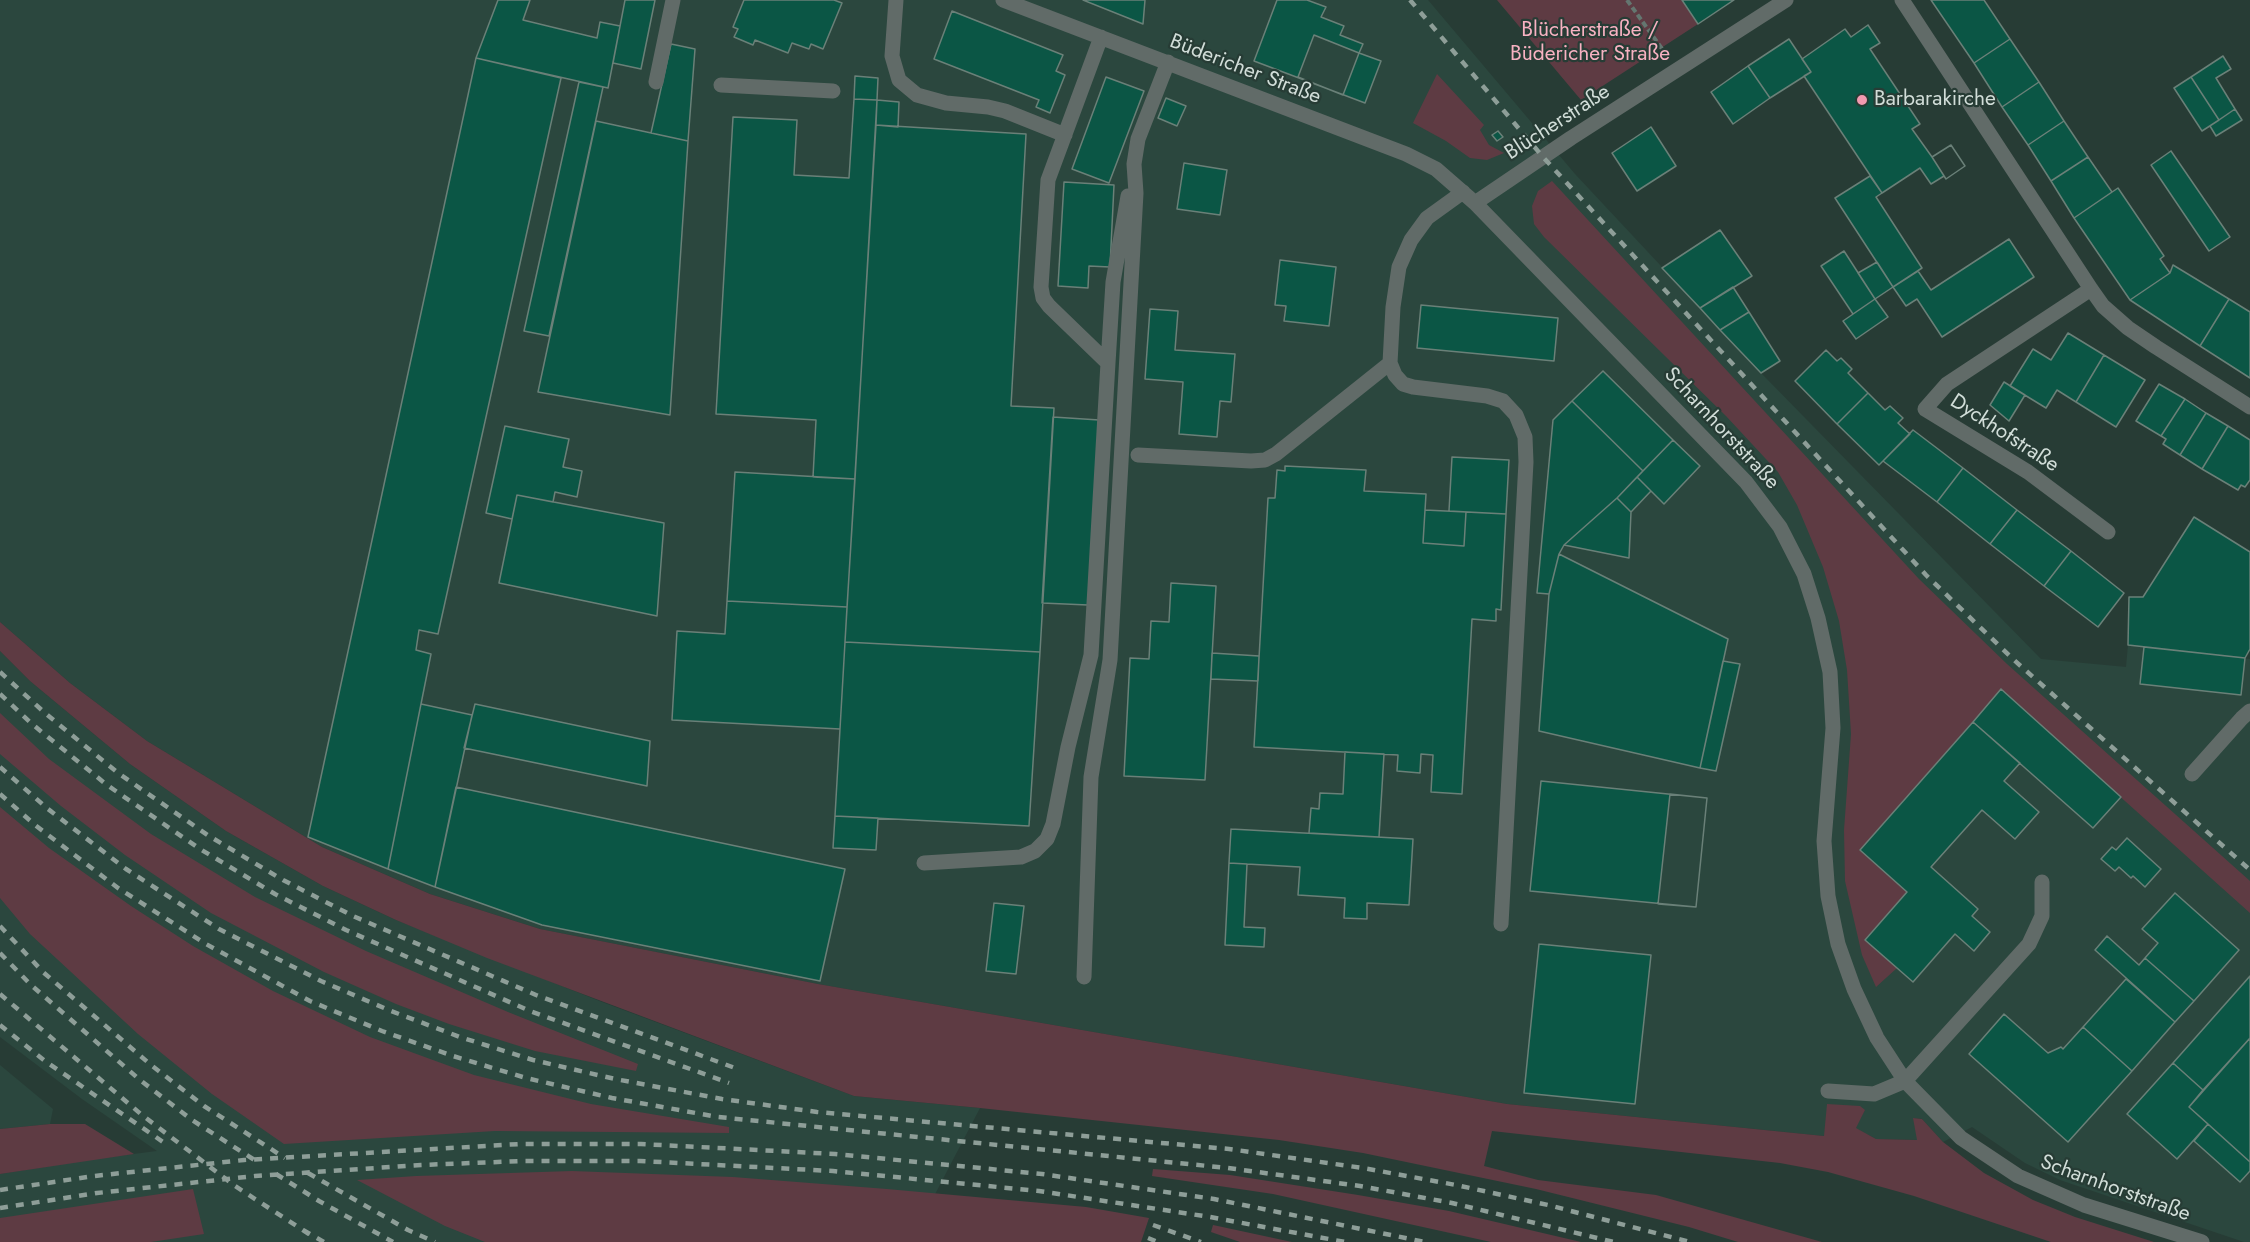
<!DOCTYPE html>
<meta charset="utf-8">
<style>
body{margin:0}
canvas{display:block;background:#273c35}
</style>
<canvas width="2250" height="1242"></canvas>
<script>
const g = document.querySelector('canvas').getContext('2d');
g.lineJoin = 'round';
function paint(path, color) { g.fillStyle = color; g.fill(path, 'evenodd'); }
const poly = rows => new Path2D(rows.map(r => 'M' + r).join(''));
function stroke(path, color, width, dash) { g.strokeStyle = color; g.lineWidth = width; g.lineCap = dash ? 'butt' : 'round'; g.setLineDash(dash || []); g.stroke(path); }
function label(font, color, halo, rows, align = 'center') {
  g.font = font + ' Jost,sans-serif'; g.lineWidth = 4.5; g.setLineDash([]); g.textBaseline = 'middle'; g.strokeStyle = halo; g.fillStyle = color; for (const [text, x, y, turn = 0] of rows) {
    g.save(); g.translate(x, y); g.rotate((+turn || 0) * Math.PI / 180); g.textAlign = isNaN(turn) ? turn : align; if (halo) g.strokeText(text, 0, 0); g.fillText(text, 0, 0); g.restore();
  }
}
paint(poly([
 [0,0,1428,0,1575,174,1761,373,2041,659,2126,667,2128,645,2250,659,2250,1242,2244,1242,2060,1180,2025,1163,1972,1127,1943,1142,1922,1119,1914,1118,1918,1140,1876,1139,1855,1128,1865,1110,1824,1136,1507,1104,818,984,540,929,430,894,322,847,147,741,70,683,0,622],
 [0,651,30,681,130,764,226,831,323,886,396,920,602,1002,854,1096,980,1108,910,1242,0,1242,0,1174,87,1160,157,1151,82,1099,0,1037],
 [0,1065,53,1109,50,1124,0,1129]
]), '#2b473e');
paint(poly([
 [1497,0,1683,0,1698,24,1581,100],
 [1437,74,1484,125,1480,130,1489,145,1504,153,1487,160,1470,158,1446,141,1413,123],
 [1552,181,1919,579,2007,664,2250,881,2250,913,2001,690,1860,850,1907,892,1865,939,1897,968,1876,987,1862,955,1845,881,1844,830,1851,734,1847,670,1839,621,1823,567,1797,505,1778,472,1726,416,1544,237,1534,224,1532,206,1538,191],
 [0,622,70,683,147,741,322,847,430,894,540,929,818,984,1507,1104,1824,1136,1827,1104,1860,1106,1865,1110,1856,1128,1876,1139,1917,1140,1913,1118,1922,1119,1943,1142,1984,1173,2033,1200,2075,1217,2154,1242,2051,1242,1914,1196,1828,1172,1780,1163,1492,1131,1484,1166,1538,1180,1656,1195,1822,1242,1738,1242,1689,1227,1536,1189,1363,1153,1279,1140,980,1108,854,1096,487,958,396,920,323,886,226,831,130,764,30,681,0,651],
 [0,713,49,759,151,834,255,897,366,951,508,1012,638,1064,636,1071,535,1051,449,1024,396,1004,324,972,211,913,125,855,61,806,0,754],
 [0,807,49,848,131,906,193,946,273,991,370,1037,474,1075,591,1104,729,1127,729,1133,495,1131,284,1144,212,1094,138,1034,30,934,0,898],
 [50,1124,85,1124,134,1154,0,1174,0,1129],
 [1153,1169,1230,1175,1358,1195,1449,1211,1581,1242,1491,1242,1273,1194,1152,1176],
 [572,1171,733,1177,887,1189,1086,1207,1149,1218,1141,1242,485,1242,445,1226,357,1180,416,1176],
 [193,1189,204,1234,151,1242,0,1242,0,1218],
 [1213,1225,1292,1242,1240,1242,1211,1232]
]), '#5e3b43');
const building = poly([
 [498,0,530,0,523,20,597,38,600,22,620,26,608,88,476,58,498,0],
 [625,0,655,0,641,69,613,63,625,0],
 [744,0,834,0,842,3,823,49,811,44,809,49,792,43,788,53,755,40,753,45,734,37,738,29,733,27,744,0],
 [1083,0,1145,0,1143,24,1083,0],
 [1277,0,1307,0,1326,7,1321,17,1344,26,1340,35,1363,44,1359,53,1381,61,1365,103,1254,61,1277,0],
 [1682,0,1734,0,1698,24,1682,0],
 [1931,0,1984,0,2010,39,1974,63,1931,0],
 [952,11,1063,55,1056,71,1065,75,1050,113,1036,107,1039,100,934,59,952,11],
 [1868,25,1880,43,1870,49,1920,124,1912,129,1932,157,1951,145,1965,166,1946,179,1944,176,1931,184,1920,168,1882,193,1804,76,1811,72,1802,59,1845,29,1851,37,1868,25],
 [1314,35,1359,53,1343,95,1298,77,1314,35],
 [1789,39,1811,72,1770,98,1748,66,1789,39],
 [2010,39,2039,82,2002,107,1974,63,2010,39],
 [671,44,695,49,688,141,651,133,671,44],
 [2223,56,2231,69,2216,78,2235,109,2219,120,2191,77,2223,56],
 [476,58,561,78,438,634,419,630,416,650,431,654,388,869,308,837,476,58],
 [1748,66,1770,98,1733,124,1711,92,1748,66],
 [855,76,878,78,877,100,854,99,855,76],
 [1106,77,1144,91,1109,183,1072,169,1106,77],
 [2191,77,2219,120,2202,131,2174,88,2191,77],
 [579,82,603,87,549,336,524,331,579,82],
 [2039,82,2064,121,2028,145,2002,107,2039,82],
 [1166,98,1186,106,1177,126,1158,118,1166,98],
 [854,99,877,100,855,479,813,477,816,420,716,414,733,117,797,120,794,175,849,178,854,99],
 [877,100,899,102,898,127,876,125,877,100],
 [2235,109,2242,120,2216,136,2210,126,2235,109],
 [596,121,688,141,670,415,538,392,596,121],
 [2064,121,2088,157,2051,181,2028,145,2064,121],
 [876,125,1026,134,1011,406,1054,408,1040,652,845,642,876,125],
 [1651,127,1676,166,1637,191,1612,153,1651,127],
 [1498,131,1503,137,1497,141,1492,135,1498,131],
 [1951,145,1965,166,1946,179,1932,157,1951,145],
 [2171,151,2230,237,2209,251,2151,165,2171,151],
 [2088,157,2112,192,2074,218,2051,181,2088,157],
 [1184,163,1227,170,1220,215,1177,209,1184,163],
 [1870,176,1882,193,1876,197,1922,268,1893,287,1835,198,1870,176],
 [1064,182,1114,185,1110,267,1089,266,1088,288,1058,286,1064,182],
 [2118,188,2164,256,2160,259,2170,273,2130,300,2074,218,2118,188],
 [1720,230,1752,276,1700,308,1662,268,1720,230],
 [2009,239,2034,277,1942,337,1917,299,1906,306,1893,287,1918,271,1931,290,2009,239],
 [1844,251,1875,299,1853,314,1821,266,1844,251],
 [1280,260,1336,267,1329,326,1284,321,1286,306,1275,305,1280,260],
 [1877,262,1893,287,1875,299,1858,273,1877,262],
 [2173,265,2229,299,2200,346,2130,300,2170,273,2173,265],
 [1733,287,1749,312,1720,330,1700,308,1733,287],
 [1875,299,1888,317,1856,339,1843,321,1875,299],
 [2229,299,2250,312,2250,378,2200,346,2229,299],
 [1421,305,1558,318,1554,361,1417,348,1421,305],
 [1150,309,1178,311,1175,350,1235,354,1231,402,1220,401,1217,437,1179,434,1183,382,1145,379,1150,309],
 [1749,312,1780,361,1761,373,1720,330,1749,312],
 [2068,333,2104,355,2076,402,2057,390,2046,408,2010,386,2033,349,2051,360,2068,333],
 [1826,350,1837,361,1841,358,1852,369,1848,373,1868,393,1837,424,1795,381,1826,350],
 [2104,355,2145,380,2116,427,2076,402,2104,355],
 [1603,371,1673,440,1643,471,1572,401,1603,371],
 [2004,382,2025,395,2009,421,1990,405,2004,382],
 [2159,384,2185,399,2161,436,2136,421,2159,384],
 [1868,393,1885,410,1890,406,1903,418,1898,423,1910,434,1879,465,1837,424,1868,393],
 [2185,399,2206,413,2180,455,2163,444,2166,439,2161,436,2185,399],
 [1572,401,1643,471,1617,498,1564,545,1559,554,1549,594,1537,593,1553,420,1572,401],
 [2206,413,2228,426,2202,469,2180,455,2206,413],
 [1053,417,1099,420,1088,605,1042,603,1053,417],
 [505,426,569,439,563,467,582,471,577,497,555,492,553,502,517,495,512,519,486,513,505,426],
 [2228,426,2250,440,2250,480,2245,487,2241,485,2238,490,2202,469,2228,426],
 [1913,430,1963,468,1937,502,1883,461,1913,430],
 [1673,440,1700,466,1664,504,1637,477,1673,440],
 [1452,457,1509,460,1506,514,1449,511,1452,457],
 [1285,466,1366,470,1364,491,1426,494,1423,543,1464,546,1466,512,1506,514,1501,610,1496,609,1496,621,1472,619,1462,794,1431,792,1433,755,1421,754,1420,773,1397,771,1398,755,1254,747,1268,498,1275,498,1277,470,1285,471,1285,466],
 [1963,468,2017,510,1990,544,1937,502,1963,468],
 [735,472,855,479,847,607,727,601,735,472],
 [1637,477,1651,491,1631,512,1617,498,1637,477],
 [517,495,664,523,657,616,499,583,517,495],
 [1617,498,1631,512,1629,558,1564,545,1617,498],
 [1425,510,1466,512,1464,546,1423,543,1425,510],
 [2017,510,2071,551,2044,586,1990,544,2017,510],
 [2194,517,2250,552,2250,649,2245,658,2128,645,2129,597,2143,597,2194,517],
 [2071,551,2124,593,2098,627,2044,586,2071,551],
 [1559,554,1728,639,1700,768,1539,731,1549,594,1559,554],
 [1171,583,1216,586,1205,780,1124,776,1130,658,1149,659,1151,621,1169,622,1171,583],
 [727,601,847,607,840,729,672,720,677,631,725,634,727,601],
 [845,642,1040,652,1029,826,835,816,845,642],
 [2144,647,2245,658,2241,695,2140,684,2144,647],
 [1212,653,1259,656,1258,681,1211,679,1212,653],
 [1723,661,1740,664,1716,771,1700,768,1723,661],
 [2001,689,2121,797,2093,828,1973,722,2001,689],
 [421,704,472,715,435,887,388,869,421,704],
 [475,704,650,741,647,786,464,748,475,704],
 [1973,722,2020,763,2004,781,2039,812,2015,839,1982,810,1931,867,1978,909,1972,916,1990,932,1974,951,1955,934,1913,982,1865,940,1907,892,1860,850,1973,722],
 [1345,752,1384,754,1379,837,1309,833,1311,808,1319,809,1320,793,1343,794,1345,752],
 [1541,781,1707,798,1696,907,1530,891,1541,781],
 [456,787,845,869,820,981,542,925,435,887,456,787],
 [1670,794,1707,798,1696,907,1658,904,1670,794],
 [835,816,878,818,876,850,833,848,835,816],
 [1231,829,1413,839,1409,905,1367,903,1367,919,1344,918,1345,898,1298,895,1300,867,1229,863,1231,829],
 [2127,838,2161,869,2145,887,2133,876,2131,878,2119,867,2115,871,2101,859,2112,847,2116,850,2127,838],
 [1229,863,1247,864,1244,927,1265,928,1264,947,1225,945,1229,863],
 [2175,893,2239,950,2194,1001,2145,958,2158,943,2142,929,2175,893],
 [994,903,1024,906,1016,974,986,971,994,903],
 [2107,936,2139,965,2145,958,2194,1001,2175,1022,2095,950,2107,936],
 [1539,944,1651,955,1635,1104,1524,1093,1539,944],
 [2250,976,2250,1038,2203,1090,2173,1063,2250,976],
 [2126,979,2175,1022,2132,1071,2083,1027,2126,979],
 [2004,1014,2048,1053,2061,1047,2063,1049,2083,1027,2132,1071,2068,1142,1969,1054,2004,1014],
 [2250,1038,2250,1162,2189,1107,2250,1038],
 [2173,1063,2203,1090,2189,1107,2208,1124,2177,1159,2127,1114,2173,1063],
 [2208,1124,2250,1162,2250,1171,2240,1182,2194,1141,2208,1124]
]);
paint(building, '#0b5645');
stroke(building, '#6a8078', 1.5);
stroke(poly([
 [1627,0,1665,53]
]), '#647670', 4, [6, 3]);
stroke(poly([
 [896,0,892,56,899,80,917,95,946,103,988,107,1005,111,1065,135],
 [1003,0,1406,154,1436,169,1475,203,1746,482,1780,527,1804,574,1818,618,1830,672,1833,728,1824,841,1828,896,1838,944,1854,989,1877,1038,1905,1081,1961,1138,2018,1176,2084,1205,2202,1242],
 [1902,0,2091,289,2103,306,2128,328,2156,347,2250,407],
 [656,82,673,0],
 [721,85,833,91],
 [1463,192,1427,218,1411,240,1399,267,1393,307,1390,363,1395,375,1403,384,1413,387,1487,396,1503,401,1516,415,1525,437,1526,462,1501,924],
 [1475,203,1571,138,1786,0],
 [2091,289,1947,384,1925,409,2028,472,2108,532],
 [1108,363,1113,282,1128,196],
 [1138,455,1251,461,1265,460,1276,454,1390,363],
 [2192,774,2242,718,2250,711],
 [924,863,1021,857,1035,851,1047,839,1053,824,1068,747,1091,655,1108,363,1049,306,1043,298,1041,287,1048,180,1101,37],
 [1084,977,1091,777,1110,660,1136,193,1134,164,1138,139,1168,62],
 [1828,1091,1874,1094,1905,1081,2029,944,2042,916,2042,882]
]), '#616b68', 15);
stroke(poly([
 [1410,0,1543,157,1926,575,2014,660,2250,870],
 [0,672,45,713,118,773,209,836,283,880,353,916,536,995,735,1068],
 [0,694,32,724,107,785,200,849,275,894,346,930,530,1011,729,1083],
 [0,767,48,809,126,869,219,929,321,981,391,1011,460,1037,533,1060,615,1079,722,1099,817,1112,1229,1149,1363,1168,1456,1185,1548,1205,1690,1242],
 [0,794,35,825,118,888,206,944,310,1001,382,1031,453,1056,526,1078,612,1098,718,1117,1228,1168,1360,1186,1452,1203,1614,1242],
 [0,926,43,972,151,1065,204,1106,285,1158],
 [0,953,31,985,140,1080,192,1120,256,1161],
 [0,994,142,1115,235,1186,309,1234],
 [0,1025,45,1061,166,1144],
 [308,1173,408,1230,435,1242],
 [276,1174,319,1201,393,1242],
 [0,1190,94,1176,244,1160,520,1144,641,1144,835,1154,1042,1174,1214,1199,1425,1242],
 [0,1208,97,1193,255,1176,421,1165,523,1161,640,1161,833,1171,1039,1191,1210,1217,1345,1242],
 [1153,1225,1201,1242],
 [303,1230,324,1242],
 [1148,1238,1158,1242]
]), '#8e9e98', 4.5, [8, 8]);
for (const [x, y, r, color] of [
 [1862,100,6,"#f29ab0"]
]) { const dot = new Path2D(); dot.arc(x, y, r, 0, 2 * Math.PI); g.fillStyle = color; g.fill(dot); stroke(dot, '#273c35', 2); }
label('21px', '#f8b2c2', '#273c35', [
 ["Blücherstraße /",1590,31],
 ["Büdericher Straße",1590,55]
]);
label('21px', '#d1ddd8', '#273c35', [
 ["Büdericher Straße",1245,70,21],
 ["Blücherstraße",1558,123,-33],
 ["Scharnhorststraße",1721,429,47],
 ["Dyckhofstraße",2004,434,33],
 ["Scharnhorststraße",2115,1189,20]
]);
label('21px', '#d1ddd8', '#273c35', [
 ["Barbarakirche",1874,100]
], 'left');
</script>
